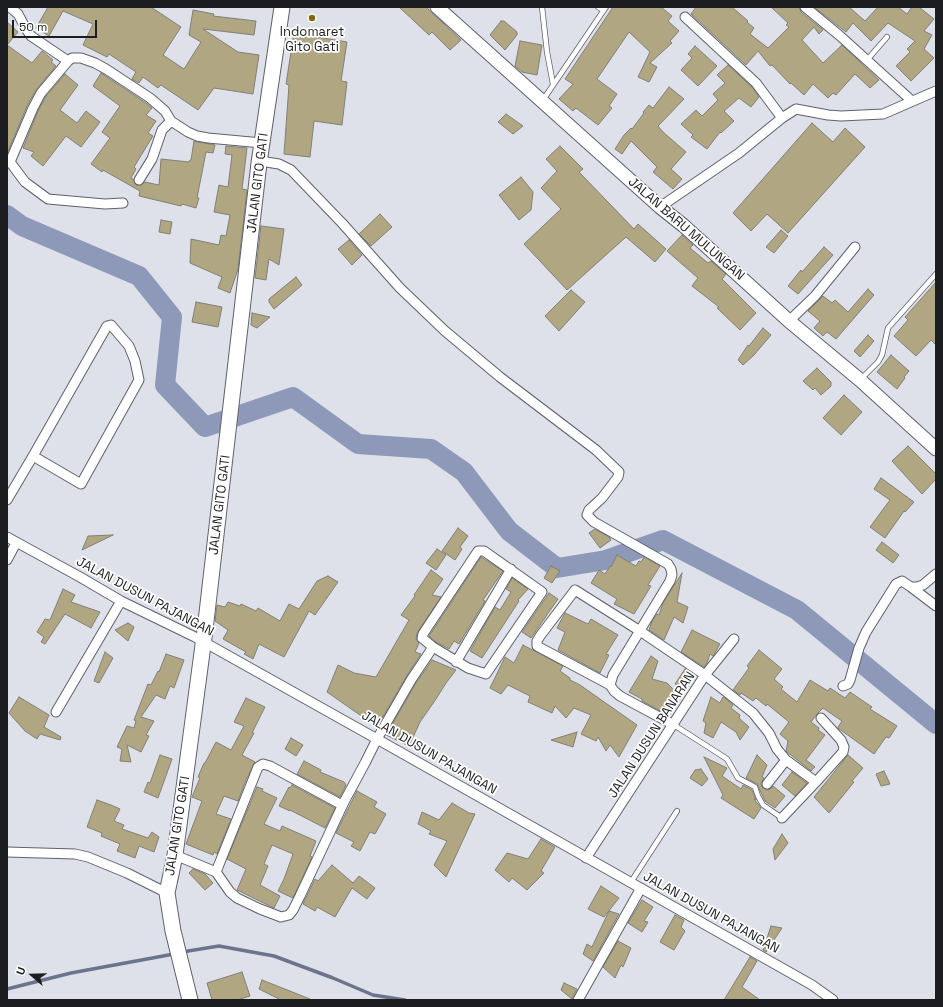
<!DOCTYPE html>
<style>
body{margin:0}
#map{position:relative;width:943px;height:1007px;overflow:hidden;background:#dee1ea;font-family:"Space Grotesk",sans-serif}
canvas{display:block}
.frame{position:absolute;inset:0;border:8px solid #1c1d20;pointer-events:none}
.north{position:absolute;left:12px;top:955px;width:40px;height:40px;-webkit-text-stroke:3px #fff;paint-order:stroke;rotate:290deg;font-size:11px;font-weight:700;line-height:16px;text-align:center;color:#1c1d20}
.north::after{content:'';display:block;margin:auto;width:14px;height:18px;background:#1c1d20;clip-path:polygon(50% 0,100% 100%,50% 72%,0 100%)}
.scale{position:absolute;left:12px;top:20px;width:85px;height:18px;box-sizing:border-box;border:2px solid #1c1d20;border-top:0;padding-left:5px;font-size:12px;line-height:14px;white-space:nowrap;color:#1c1d20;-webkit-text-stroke:3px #fff;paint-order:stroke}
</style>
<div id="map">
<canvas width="943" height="1007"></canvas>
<div class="frame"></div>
<div class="north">U</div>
<div class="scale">50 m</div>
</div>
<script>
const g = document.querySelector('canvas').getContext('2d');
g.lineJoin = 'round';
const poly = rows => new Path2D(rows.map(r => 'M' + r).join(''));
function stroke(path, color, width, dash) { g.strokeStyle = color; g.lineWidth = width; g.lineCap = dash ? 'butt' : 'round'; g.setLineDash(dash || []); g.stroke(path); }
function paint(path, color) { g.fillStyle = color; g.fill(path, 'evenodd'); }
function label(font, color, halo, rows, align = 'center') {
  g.font = font + ' "Space Grotesk",sans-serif'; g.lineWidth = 3.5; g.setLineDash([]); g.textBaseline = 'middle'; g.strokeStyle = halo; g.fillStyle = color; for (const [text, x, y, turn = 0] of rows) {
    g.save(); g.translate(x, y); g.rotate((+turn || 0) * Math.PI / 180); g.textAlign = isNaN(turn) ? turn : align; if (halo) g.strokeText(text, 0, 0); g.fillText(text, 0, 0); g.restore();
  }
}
stroke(poly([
 [182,952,219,946,274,956,333,978,373,995,405,1000],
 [7,989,71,973,174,954]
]), '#6c748c', 3.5);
stroke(poly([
 [7,215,22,226,139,276,172,317,165,385,205,427,293,397,358,444,431,449,464,472,509,531,557,568,606,560,663,540,797,610,936,724]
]), '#8e99ba', 20);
const building = poly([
 [48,7,151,7,181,27,163,55,184,69,201,42,189,35,193,10,214,14,213,16,256,21,254,35,203,29,238,52,259,55,253,94,214,88,198,110,161,85,158,88,143,77,139,83,132,79,136,72,109,54,107,57,83,45,93,24,63,11,49,36,36,28,48,7],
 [399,7,426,7,461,40,450,50,432,32,429,35,399,7],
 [613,7,661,7,672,16,668,21,679,31,670,41,672,43,650,63,657,67,649,82,638,77,650,52,629,32,597,79,617,94,609,106,612,108,598,125,576,108,573,111,559,99,573,84,565,79,613,7],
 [696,7,732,7,748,21,747,22,754,28,750,34,768,48,789,27,786,25,788,23,771,7,799,7,801,12,823,30,819,34,814,27,802,40,823,63,842,45,879,80,870,88,855,74,836,95,833,93,828,98,813,84,804,95,791,83,790,84,772,65,770,66,758,51,746,65,691,14,696,7],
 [814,7,849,7,865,21,878,7,898,7,907,14,912,7,919,7,934,19,924,31,932,35,924,49,934,58,911,81,896,66,910,52,907,49,915,41,888,23,871,41,853,23,846,32,814,7],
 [501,21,504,21,517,32,517,35,505,50,490,35,501,21],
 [7,22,18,32,7,45,32,63,42,51,53,60,51,62,56,66,36,90,27,106,7,154,7,22],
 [294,33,347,42,341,81,347,82,342,125,314,121,310,157,284,154,289,85,286,84,294,33],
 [520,41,542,45,537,75,522,72,515,66,520,41],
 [695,46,717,66,698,86,681,70,692,58,688,54,695,46],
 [728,65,752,87,759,97,751,107,739,98,724,111,734,121,721,133,720,132,707,149,691,137,693,135,681,124,696,110,702,116,718,100,713,94,725,83,717,75,728,65],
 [101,73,146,103,152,108,146,115,156,121,148,133,153,136,134,167,136,169,131,178,133,179,136,185,141,185,145,182,159,185,161,159,189,162,190,160,191,160,194,141,215,145,213,153,206,152,197,198,199,198,196,208,182,204,181,206,139,196,140,191,103,170,102,172,91,164,110,138,102,132,120,106,93,86,101,73],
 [65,74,78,85,60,110,77,123,86,111,100,122,81,147,66,136,43,166,31,156,34,152,23,148,38,111,46,96,65,74],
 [669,87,684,99,658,126,663,132,686,152,671,169,682,179,673,189,653,172,657,167,631,141,622,154,615,149,624,135,631,128,632,129,644,113,643,112,649,105,653,108,669,87],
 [506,114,523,126,513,134,498,122,506,114],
 [812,123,833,142,845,128,865,147,788,233,767,214,751,231,733,213,812,123],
 [226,146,247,148,242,189,247,190,238,269,230,293,218,288,222,277,190,263,191,239,219,245,221,235,226,236,230,215,214,212,219,185,228,187,232,155,225,154,226,146],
 [560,146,583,169,579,172,634,229,638,224,666,249,655,262,626,237,567,290,524,244,561,209,541,188,557,171,546,159,560,146],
 [521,177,533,192,531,210,519,220,499,195,521,177],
 [380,214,392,227,371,246,359,234,380,214],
 [161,220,172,222,170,234,159,232,161,220],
 [261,226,284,229,279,265,269,259,266,280,255,278,261,226],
 [781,230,788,236,774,253,766,247,781,230],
 [682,235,693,245,690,248,708,263,711,261,726,274,722,279,756,313,740,330,717,308,719,307,692,286,698,278,667,251,682,235],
 [349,240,362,255,352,265,338,249,349,240],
 [824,247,833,255,798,294,788,286,801,270,802,272,824,247],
 [296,277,302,285,274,309,269,302,269,299,296,277],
 [936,282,936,345,931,340,916,356,894,336,908,320,905,317,936,282],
 [868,289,874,295,836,339,827,332,823,336,814,328,820,321,808,311,823,296,832,303,835,300,848,312,868,289],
 [571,290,585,302,559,331,545,316,571,290],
 [196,302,222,307,218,327,192,322,196,302],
 [252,313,270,317,257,328,251,325,252,313],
 [763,328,771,335,754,355,743,365,738,360,748,345,749,346,763,328],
 [868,335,874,341,860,357,854,351,868,335],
 [891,355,909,371,904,377,905,378,897,389,877,372,891,355],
 [817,368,831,382,831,386,821,395,815,388,813,390,803,381,817,368],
 [844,395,862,412,841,435,823,418,844,395],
 [908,446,936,474,936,479,922,494,892,461,908,446],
 [881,478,914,502,905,512,904,511,885,538,870,527,890,500,874,489,881,478],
 [458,528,468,536,460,547,462,549,455,560,442,551,458,528],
 [595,529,609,537,611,540,600,548,589,533,595,529],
 [113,535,82,550,88,536,113,535],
 [882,542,899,555,893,563,876,550,882,542],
 [437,549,446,555,436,570,426,563,437,549],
 [617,555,636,566,639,561,641,562,644,557,660,566,648,585,651,586,634,614,614,604,617,599,591,583,599,570,605,574,610,566,611,567,617,555],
 [481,557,503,571,483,600,485,601,459,644,454,641,449,649,436,642,429,636,481,557],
 [551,566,560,571,552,583,544,578,551,566],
 [431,570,443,579,432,595,441,597,417,633,416,639,419,643,415,652,421,654,406,677,380,722,367,720,327,692,338,665,354,673,376,677,409,620,401,615,415,596,414,595,431,570],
 [682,573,677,602,688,607,683,623,674,617,664,640,649,630,652,621,657,614,659,615,663,603,682,573],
 [328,576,338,582,315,615,309,611,284,657,259,644,253,659,244,654,246,652,223,639,228,630,215,621,217,605,225,607,228,602,240,606,241,604,256,611,258,608,280,621,289,604,299,609,317,581,328,576],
 [512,578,528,589,518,600,519,601,482,658,470,651,495,607,500,610,511,592,506,589,512,578],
 [63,589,75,595,71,602,100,612,91,628,65,614,45,644,41,642,44,637,37,632,45,619,50,620,63,589],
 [549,593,558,599,531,638,522,632,549,593],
 [565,613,588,624,591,619,618,635,606,654,609,655,600,673,558,650,565,632,557,628,565,613],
 [128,623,134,627,128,641,115,630,128,623],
 [692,630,720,644,713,656,710,654,707,663,704,667,681,652,692,630],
 [523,645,563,666,560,671,570,678,570,680,580,685,637,725,619,757,610,745,606,751,598,737,596,741,581,734,591,715,574,708,566,718,555,706,552,713,528,702,530,696,508,685,501,694,490,688,505,657,514,663,523,645],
 [759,650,782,669,774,679,783,687,781,689,797,702,810,680,828,691,830,688,845,698,850,692,872,707,870,709,897,726,889,738,886,737,874,754,838,728,838,727,842,721,823,708,817,714,811,722,819,728,818,730,825,735,806,760,815,767,811,771,786,751,788,741,780,734,789,722,767,704,766,706,756,698,753,701,741,693,740,695,733,690,749,668,747,666,759,650],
 [105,652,113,658,99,683,94,681,105,652],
 [166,654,184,660,174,688,170,686,165,699,156,695,141,717,154,721,146,735,149,736,141,752,127,745,131,762,120,761,122,749,117,747,127,726,134,728,136,721,134,720,148,684,151,685,158,671,159,672,166,654],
 [651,656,658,661,652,679,667,683,675,691,664,713,642,701,642,699,629,692,651,656],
 [432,660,456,670,446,683,436,699,420,722,409,746,386,735,416,683,432,660],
 [685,669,691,673,683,690,675,684,685,669],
 [19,697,49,715,44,727,61,737,60,740,40,734,37,739,25,731,9,713,19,697],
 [711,697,720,703,723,697,725,698,733,705,731,708,740,715,739,718,749,727,740,740,736,732,721,722,713,738,704,733,706,723,703,721,711,697],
 [246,698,265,707,252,733,254,733,242,755,255,762,246,780,238,801,224,796,216,814,231,819,217,854,214,852,213,855,186,844,202,801,192,797,200,778,198,777,204,763,205,763,216,742,231,750,244,726,234,722,246,698],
 [577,732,573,747,551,740,577,732],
 [291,738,303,745,296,756,285,749,291,738],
 [160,755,172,759,158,798,144,792,148,782,150,783,160,755],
 [757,755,767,765,762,777,764,778,761,783,762,787,767,790,770,789,773,786,785,796,775,808,765,801,757,784,746,778,757,755],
 [848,755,863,768,852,781,854,782,829,813,814,797,848,755],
 [704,757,727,768,722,776,741,789,743,785,752,790,756,800,754,799,761,808,754,819,721,798,723,795,704,757],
 [304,761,321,770,320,772,344,782,346,785,340,797,297,774,304,761],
 [701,769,708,779,702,786,690,778,695,770,701,769],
 [884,771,890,784,881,786,876,774,884,771],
 [792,772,807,783,795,796,782,785,792,772],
 [292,785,335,808,325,828,290,810,290,811,279,806,289,787,290,788,292,785],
 [257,787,263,789,262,791,277,798,264,824,280,831,282,826,316,841,310,856,312,857,293,898,278,891,284,879,293,854,272,845,264,864,268,866,260,885,280,896,274,908,237,890,246,869,227,859,257,787],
 [357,791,377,802,374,807,386,814,375,834,370,832,360,851,351,846,354,842,336,833,357,791],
 [97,800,111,805,120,809,114,821,124,825,122,829,148,838,152,832,159,837,154,852,139,846,135,858,117,851,120,844,101,836,102,833,87,827,97,800],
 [452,803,469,813,475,814,446,877,434,865,447,841,429,834,431,831,418,824,422,812,439,820,452,803],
 [782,834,788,843,775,860,773,849,782,834],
 [541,839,555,847,541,871,544,873,527,890,512,878,509,882,495,870,507,853,528,859,541,839],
 [332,865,353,883,359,876,375,888,367,899,352,888,335,917,317,907,315,911,303,904,315,879,318,881,332,865],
 [193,869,205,874,213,883,205,890,189,873,193,869],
 [601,886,619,898,604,917,588,909,601,886],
 [642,900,653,907,644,921,648,922,642,932,628,923,642,900],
 [609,911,619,914,593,961,583,954,587,944,592,947,609,911],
 [675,915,684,920,681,927,685,931,674,950,660,942,675,915],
 [771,926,782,928,766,952,763,950,771,926],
 [618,941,631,948,623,967,621,965,615,978,603,967,618,941],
 [750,957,757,961,742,987,760,1000,724,1000,750,957],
 [242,972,250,996,237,1000,212,1000,207,983,242,972],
 [262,980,310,999,310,1000,281,1000,259,989,262,980],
 [564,983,577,989,572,999,561,990,564,983]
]);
paint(building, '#b0a682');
stroke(building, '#817f76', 1);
const lane = poly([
 [542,7,547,52,553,84],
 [598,7,603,10],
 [867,60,887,37],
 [543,100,606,7],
 [861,379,878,362,882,355,888,328,936,274],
 [674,725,727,759,738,778,755,787,758,796,763,805,782,818],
 [631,882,677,811]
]);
const street = poly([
 [10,7,18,14,26,29,31,36,68,61,72,58,81,58,95,63,106,69,150,98,165,111,171,121,188,132,197,136,208,138,262,143],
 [805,7,839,35,912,101],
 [685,17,756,83,782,118],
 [7,160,10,162,25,182,48,199,105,204,123,203],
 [260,161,279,164,291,170,342,223,400,288,445,331,500,377,596,450,619,472,618,477,602,498,589,510,587,515,594,522,668,564,671,569,672,575,670,581,613,675,610,685,614,691,620,696,674,725],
 [10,162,33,108,41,93,68,61],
 [139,180,152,159,162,130,171,121],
 [660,207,739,153,782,118,796,109,828,115,841,116,883,114,936,91],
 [789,321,815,296,855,247],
 [7,500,33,456,107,326,111,325,129,346,135,361,139,380,81,484,33,456],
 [7,537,80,577,121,601,195,637,377,739,812,985,833,1000],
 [7,560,16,543],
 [911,587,936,606],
 [456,662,511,569],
 [610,685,537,646,537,641,540,636,575,590,640,631,705,675,734,639],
 [843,686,848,684,850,680,859,648,866,632,896,584,902,581,911,587,917,587,923,585,936,574],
 [56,712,121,601],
 [816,782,843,752,844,747,841,740,821,718],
 [767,784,786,760],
 [7,852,75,854,88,857,127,873,167,893],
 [175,855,216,872,230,892,237,898,260,909,281,917,289,915,293,910,300,896,344,802,365,763,377,739,411,680,433,647,422,638,423,634,478,551,484,551,542,592,486,674,468,668,433,647],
 [586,858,705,675,753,713,769,733,777,749,786,760,816,782,782,818],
 [216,872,258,767,263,764,270,766,342,805],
 [578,1000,641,888]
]);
const secondary = poly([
 [437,7,660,207,684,226,789,321,860,380,936,449]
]);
const primary = poly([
 [190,1000,173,931,167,893,175,855,205,630,259,163,282,7]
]);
stroke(lane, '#5e6169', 6);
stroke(street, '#5e6169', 11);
stroke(secondary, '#5e6169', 15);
stroke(primary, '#5e6169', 17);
stroke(lane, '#fff', 4.5);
stroke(street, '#fff', 9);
stroke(secondary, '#fff', 13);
stroke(primary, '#fff', 15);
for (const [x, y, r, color] of [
 [312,18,4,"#826b05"]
]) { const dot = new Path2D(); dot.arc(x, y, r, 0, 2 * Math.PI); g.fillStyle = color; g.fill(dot); stroke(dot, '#fff', 1.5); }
label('13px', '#1c1d20', '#fff', [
 ["Indomaret",312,32],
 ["Gito Gati",312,47]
]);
label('13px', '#1c1d20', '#fff', [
 ["JALAN GITO GATI",258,183,-83],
 ["JALAN BARU MULUNGAN",686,229,41],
 ["JALAN GITO GATI",220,505,-83],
 ["JALAN DUSUN PAJANGAN",145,597,28],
 ["JALAN DUSUN BANARAN",652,735,-57],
 ["JALAN DUSUN PAJANGAN",429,753,30],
 ["JALAN GITO GATI",178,826,-81],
 ["JALAN DUSUN PAJANGAN",711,913,29]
]);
</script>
